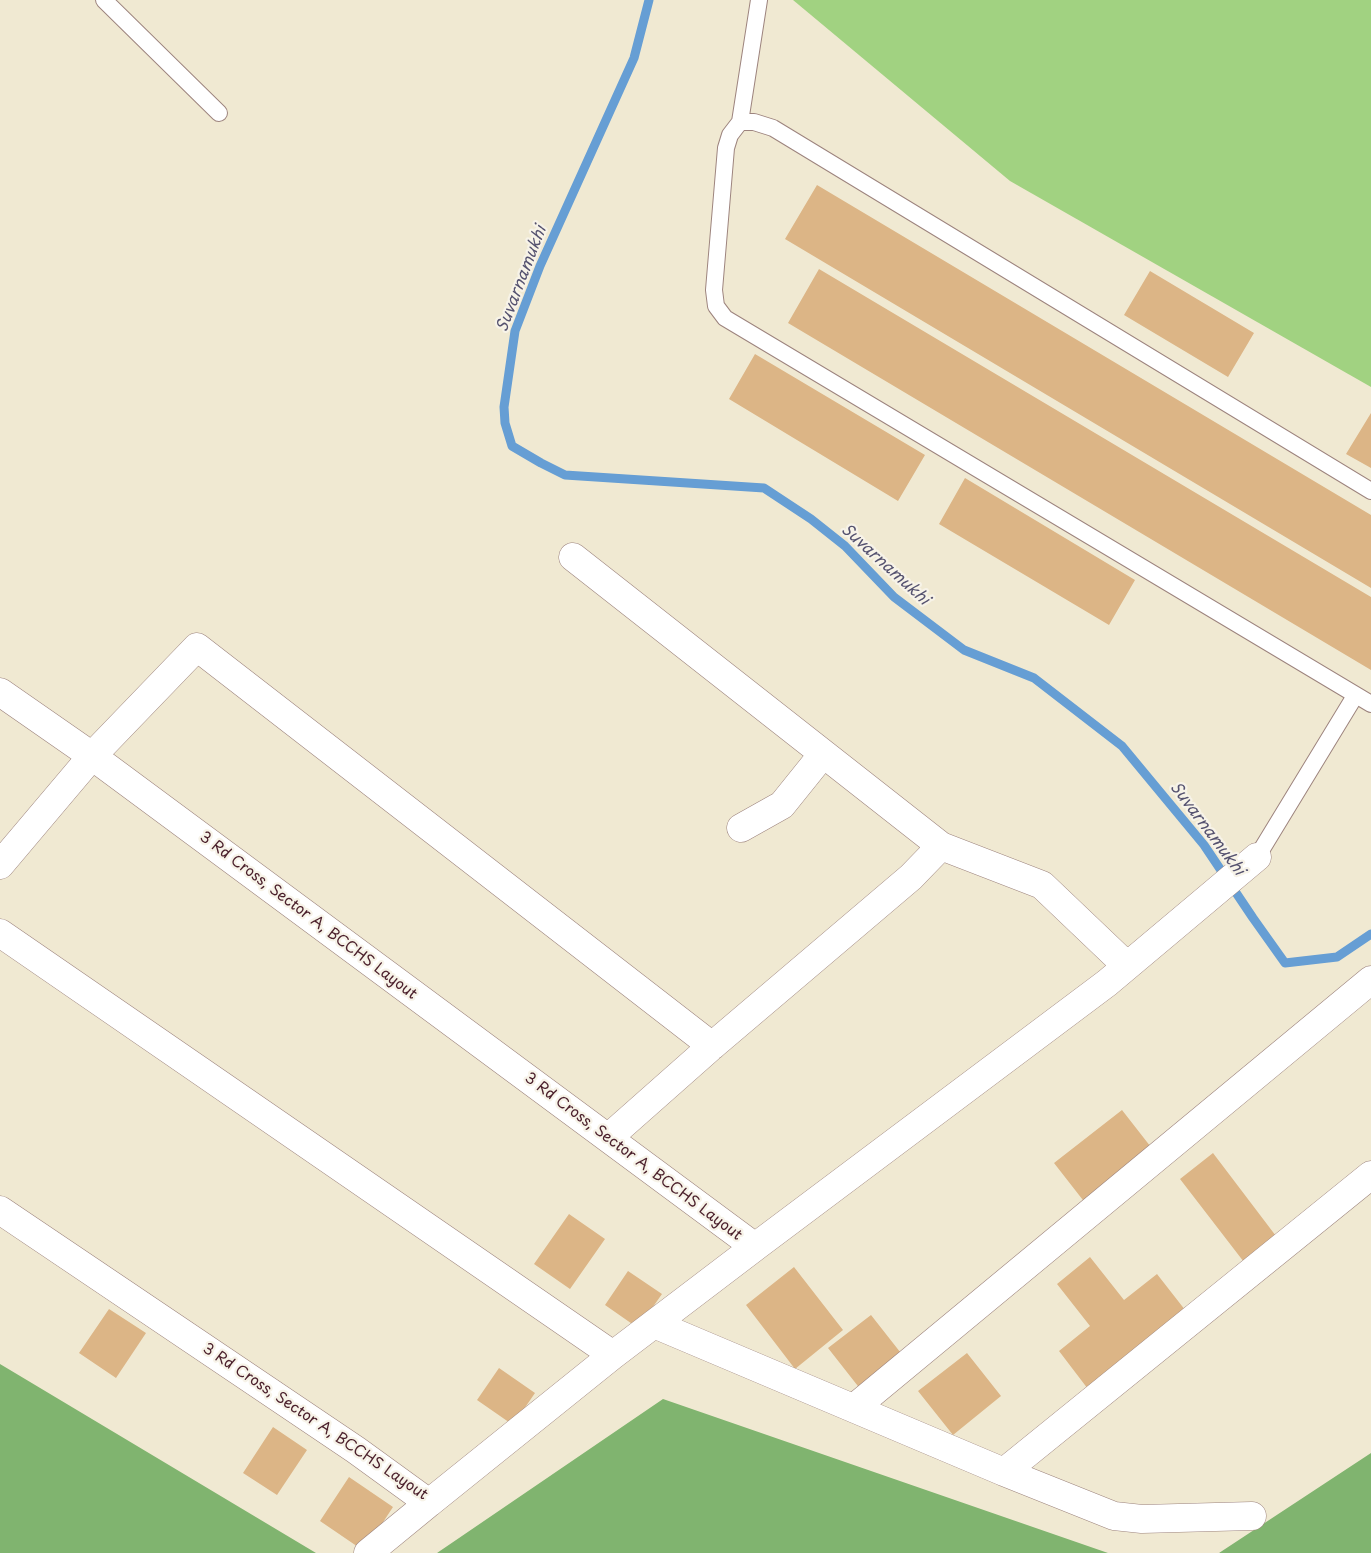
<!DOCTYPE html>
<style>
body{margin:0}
canvas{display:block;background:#f0e9d2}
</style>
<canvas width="1371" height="1553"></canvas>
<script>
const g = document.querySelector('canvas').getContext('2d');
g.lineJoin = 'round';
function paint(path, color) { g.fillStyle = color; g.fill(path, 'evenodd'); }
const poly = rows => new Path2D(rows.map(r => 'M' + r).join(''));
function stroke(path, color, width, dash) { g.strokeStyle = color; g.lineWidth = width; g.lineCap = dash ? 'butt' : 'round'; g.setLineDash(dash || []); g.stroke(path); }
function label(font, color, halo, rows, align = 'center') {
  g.font = font + ' "Playpen Sans",sans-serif'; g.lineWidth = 4.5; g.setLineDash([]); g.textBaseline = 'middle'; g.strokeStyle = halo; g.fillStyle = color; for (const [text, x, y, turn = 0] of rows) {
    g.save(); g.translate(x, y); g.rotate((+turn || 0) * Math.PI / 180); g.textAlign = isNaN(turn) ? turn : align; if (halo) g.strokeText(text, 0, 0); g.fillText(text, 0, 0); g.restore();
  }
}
paint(poly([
 [793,0,1371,0,1371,387,1010,181]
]), '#a1d281');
paint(poly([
 [0,1364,316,1553,0,1553],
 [663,1399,1056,1535,1108,1553,437,1553],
 [1371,1453,1371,1553,1219,1553]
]), '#80b46f');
stroke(poly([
 [649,0,634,58,540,266,515,331,504,407,505,423,512,446,541,463,565,475,764,488,811,519,845,546,894,597,964,650,1034,678,1122,746,1204,845,1253,918,1285,963,1337,957,1371,934]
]), '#669ed4', 9);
paint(poly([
 [817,185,1371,515,1371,588,785,239],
 [819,269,1371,597,1371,670,788,323],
 [1150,271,1254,333,1228,377,1124,315],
 [755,354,925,455,898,501,729,399],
 [1371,413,1371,468,1346,454],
 [965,478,1135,580,1109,625,939,524],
 [1122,1110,1154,1151,1086,1204,1054,1163],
 [1213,1153,1279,1240,1247,1266,1180,1179],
 [569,1214,605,1239,570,1289,534,1264],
 [1090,1257,1124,1300,1157,1274,1189,1315,1091,1393,1059,1351,1090,1326,1057,1284],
 [794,1267,843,1330,795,1369,746,1305],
 [628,1271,662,1294,638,1328,605,1305],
 [109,1309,146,1333,116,1378,79,1353],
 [871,1315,904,1357,861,1390,828,1348],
 [967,1353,1001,1396,953,1435,918,1391],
 [499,1368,535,1393,513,1425,477,1400],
 [273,1427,307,1450,277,1495,243,1473],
 [349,1477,393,1507,364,1551,320,1521]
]), '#dcb586');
const lane = poly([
 [104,0,219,113],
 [759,0,740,122,730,135,726,148,714,290,716,306,725,318,1371,704],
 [740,122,754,122,773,128,1371,491],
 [1257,857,1355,696]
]);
const street = poly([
 [573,557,941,846],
 [0,692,92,756,197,647,712,1046],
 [741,828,782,805,823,754],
 [0,865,92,756,755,1247,613,1355,429,1503,356,1450,0,1210],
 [0,933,613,1355],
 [608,1138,712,1046,911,877,941,846,1042,885,1127,966],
 [755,1247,1107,983,1257,857],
 [654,1324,1004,1472,1371,1175],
 [854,1408,1371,980],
 [1004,1472,1114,1516,1142,1519,1252,1516],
 [368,1553,429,1503]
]);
stroke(lane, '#9d847e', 18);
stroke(street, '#9d847e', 29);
stroke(lane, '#fff', 16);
stroke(street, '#fff', 28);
label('15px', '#4a1f2b', '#f7f3e8', [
 ["3 Rd Cross, Sector A, BCCHS Layout",308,916,37],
 ["3 Rd Cross, Sector A, BCCHS Layout",633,1157,37],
 ["3 Rd Cross, Sector A, BCCHS Layout",315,1422,34]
]);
label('italic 16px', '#55526f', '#f7f3e8', [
 ["Suvarnamukhi",522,279,-69],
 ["Suvarnamukhi",885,565,42],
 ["Suvarnamukhi",1207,829,53]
]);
</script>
